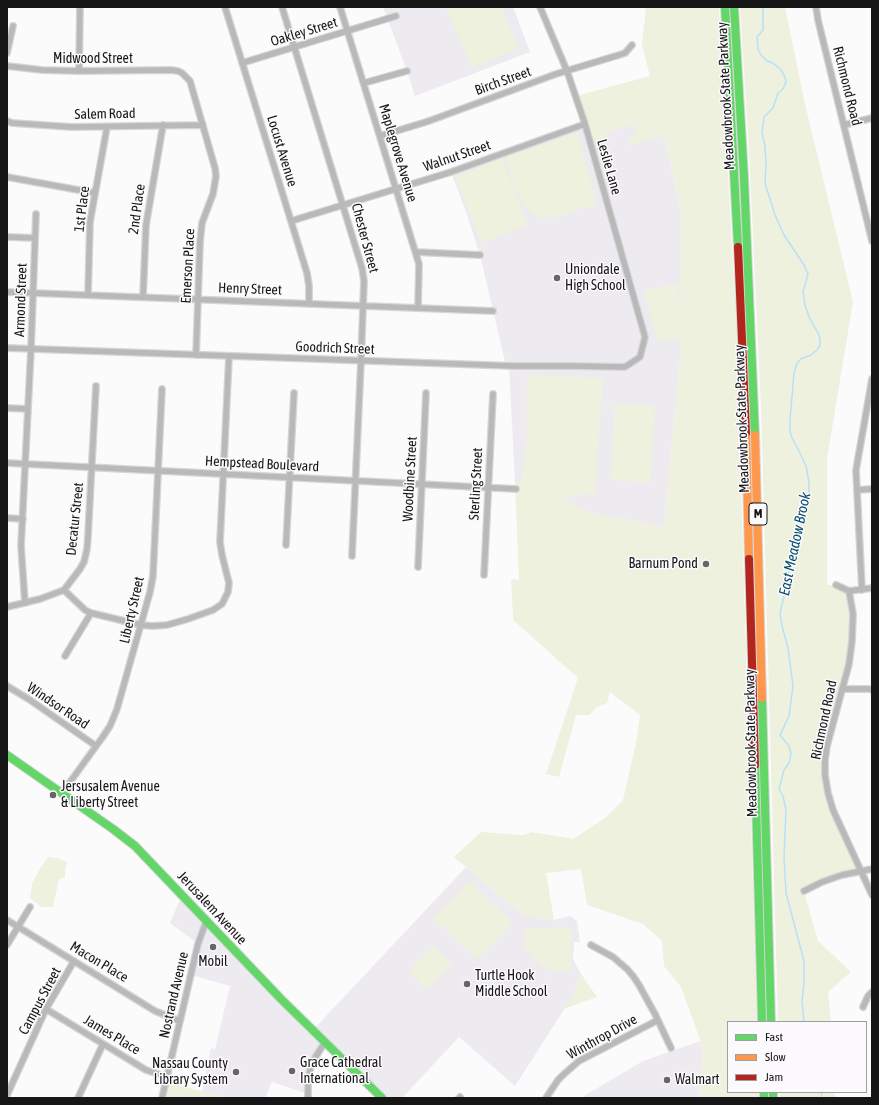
<!DOCTYPE html>
<style>
body{margin:0}
#map{position:relative;width:879px;height:1105px;overflow:hidden;background:#fcfbfc;font-family:"Asap Condensed",sans-serif}
canvas{display:block}
.frame{position:absolute;inset:0;border:8px solid #171617;pointer-events:none}
.legend{position:absolute;left:727px;top:1021px;width:140px;height:72px;box-sizing:border-box;background:#fcfafd;border:1px solid #a09fa1;margin:0;padding:5px 7px;list-style:none;font-size:12px;color:#171617}
.legend li{display:flex;align-items:center;gap:8px;height:20px}
.legend b{width:20px;border:1px solid #a09fa1}
</style>
<div id="map">
<canvas width="879" height="1105"></canvas>
<div class="frame"></div>
<ul class="legend">
<li><b style="height:5px;background:#63d668"></b>Fast</li>
<li><b style="height:5px;background:#ff974d"></b>Slow</li>
<li><b style="height:5px;background:#b3261e"></b>Jam</li>
</ul>
</div>
<script>
const g = document.querySelector('canvas').getContext('2d');
g.lineJoin = 'round';
function paint(path, color) { g.fillStyle = color; g.fill(path, 'evenodd'); }
const poly = rows => new Path2D(rows.map(r => 'M' + r).join(''));
function stroke(path, color, width, dash) { g.strokeStyle = color; g.lineWidth = width; g.lineCap = dash ? 'butt' : 'round'; g.setLineDash(dash || []); g.stroke(path); }
function label(font, color, halo, rows, align = 'center') {
  g.font = font + ' "Asap Condensed",sans-serif'; g.lineWidth = 3; g.setLineDash([]); g.textBaseline = 'middle'; g.strokeStyle = halo; g.fillStyle = color; for (const [text, x, y, turn = 0] of rows) {
    g.save(); g.translate(x, y); g.rotate((+turn || 0) * Math.PI / 180); g.textAlign = isNaN(turn) ? turn : align; if (halo) g.strokeText(text, 0, 0); g.fillText(text, 0, 0); g.restore();
  }
}
paint(poly([
 [383,7,513,7,530,52,415,96,407,71],
 [651,76,681,210,680,362,664,527,590,513,522,479,521,484,515,482,509,366,506,366,480,255,467,215,451,172,585,124],
 [466,867,524,915,554,920,570,916,577,921,580,942,574,942,573,959,581,974,574,994,515,1086,459,1037,402,1098,382,1098,325,1042,313,1061,308,1094,272,1082,265,1098,228,1098,202,1092,211,1048,215,1049,230,986,191,975,198,944,170,923,182,895,313,1030],
 [700,1041,703,1048,699,1098,584,1098,584,1096,643,1061]
]), '#edeaf0');
paint(poly([
 [447,7,501,7,519,48,472,68,446,8],
 [646,7,719,7,732,249,736,314,757,1022,728,1022,728,1092,759,1092,759,1098,699,1098,703,1048,681,987,664,966,662,941,643,924,587,905,581,869,546,873,554,920,524,915,454,857,481,832,523,835,532,832,573,839,605,818,623,800,636,743,640,715,610,692,607,703,596,708,589,715,576,715,559,777,546,774,578,678,513,620,511,579,519,580,515,482,521,483,527,441,527,375,603,378,595,493,561,498,590,513,664,527,680,362,680,337,658,342,644,291,676,284,680,300,681,209,664,135,631,145,629,137,636,135,633,125,606,132,609,142,591,146,576,96,650,76,642,45],
 [740,7,785,7,805,104,853,302,827,459,827,585,836,585,849,591,852,641,827,746,828,793,861,871,842,875,804,891,818,941,851,972,828,992,831,1022,778,1022,761,407,749,150],
 [577,132,597,204,557,217,537,217,526,208,519,197,513,183,506,157],
 [502,158,528,225,481,243,455,176],
 [615,404,655,406,650,483,610,480],
 [48,857,57,858,67,862,65,869,65,877,59,879,53,907,41,907,30,898,32,884,39,870],
 [469,881,513,922,478,960,433,919],
 [565,927,572,932,570,971,553,971,541,966,532,958,525,947,524,929],
 [433,946,452,965,427,990,408,972],
 [581,974,597,997,564,1009,574,994],
 [166,1082,228,1098,162,1098],
 [780,1092,835,1092,835,1098,780,1098]
]), '#eef1de');
stroke(poly([
 [763,7,763,30,757,37,758,49,761,55,767,61,773,63,781,70,784,75,786,82,783,89,778,93,773,108,764,117,762,133,765,146,766,164,765,183,775,215,784,235,804,265,808,274,803,292,805,305,809,317,819,335,820,339,820,345,817,350,811,355,801,359,797,363,794,373,790,420,790,431,792,438,798,449,806,466,809,482,809,494,805,513,791,556,785,592,780,613,782,626,788,648,793,686,789,716,780,735,789,746,791,754,789,763,784,770,779,789,783,796,786,810,784,857,786,893,804,961,804,982,802,1002,804,1022],
 [821,1098,822,1092]
]), '#b9e0f6', 1.5);
const street = poly([
 [225,7,307,273,309,286,309,304],
 [282,7,362,268,364,281,361,361,352,556],
 [340,7,419,264,418,308],
 [816,7,818,20,872,241],
 [7,53,13,26],
 [242,63,396,16],
 [7,66,42,70,79,71,171,70,178,71,182,73,190,81,215,168,216,176,213,194,202,223,200,242,196,355],
 [79,71,80,7],
 [364,83,407,71],
 [7,121,12,123,72,127,203,125],
 [844,125,872,118],
 [380,136,429,121,556,74,619,55,625,53,632,45],
 [7,177,95,193],
 [291,221,451,172,585,124],
 [7,237,35,238],
 [416,252,480,255],
 [7,292,493,311],
 [88,295,90,222,107,127],
 [143,297,146,225,163,125],
 [7,348,514,366,573,366,625,367,640,357,645,337,585,124,567,71,540,7],
 [7,408,28,409],
 [7,463,516,489],
 [857,490,872,489],
 [7,518,23,519],
 [286,545,294,393],
 [418,567,426,393],
 [484,575,493,394],
 [836,585,849,591,872,588],
 [64,590,85,610,91,613,141,625,152,626,167,625,188,619,213,610,222,604,228,592,229,583,222,555,220,542,229,356],
 [862,590,856,470,872,379],
 [849,591,853,614,852,641,849,664,827,746,825,760,825,775,828,793,833,810,872,895],
 [25,603,21,546,31,349,36,214],
 [7,607,40,599,64,590,80,569,84,562,87,549,88,536,96,386],
 [65,656,91,613],
 [7,686,30,700,96,746],
 [842,689,869,689,872,690],
 [62,793,102,738,110,726,117,709,150,592,153,576,162,389],
 [804,891,822,882,842,875,872,869],
 [7,920,155,1011,180,1021],
 [7,945,30,907],
 [591,945,613,957,627,969,633,976,639,985,655,1014,671,1048],
 [863,1007,868,996,872,992],
 [46,1009,146,1070,167,1077],
 [7,1095,46,1009,74,961],
 [78,1098,103,1044],
 [162,1098,198,944,206,922],
 [308,1098,308,1081,310,1070,313,1061,325,1042],
 [459,1098,460,1097],
 [546,1098,558,1080,564,1074,579,1061,658,1020]
]);
const fast = poly([
 [725,7,738,247],
 [734,7,744,177,755,435],
 [762,698,771,1022],
 [7,755,113,829,135,846,281,999,382,1098],
 [755,765,762,1022],
 [764,1092,764,1098],
 [773,1092,773,1098]
]);
const slow = poly([
 [746,433,749,559],
 [755,435,762,698]
]);
const jam = poly([
 [738,247,746,433],
 [749,559,755,765]
]);
stroke(street, '#d7d6d7', 8);
stroke(fast, '#d7d6d7', 10);
stroke(slow, '#d7d6d7', 10);
stroke(jam, '#d7d6d7', 10);
stroke(street, '#b9b9b9', 5.5);
stroke(fast, '#63d668', 8);
stroke(slow, '#ff974d', 8);
stroke(jam, '#b3261e', 8);
for (const [x, y, r, color] of [
 [557,278,4,"#676667"],
 [706,564,4,"#676667"],
 [53,795,4,"#676667"],
 [213,947,4,"#676667"],
 [467,984,4,"#676667"],
 [292,1071,4,"#676667"],
 [236,1072,4,"#676667"],
 [667,1080,4,"#676667"]
]) { const dot = new Path2D(); dot.arc(x, y, r, 0, 2 * Math.PI); g.fillStyle = color; g.fill(dot); stroke(dot, '#fcfafd', 1.5); }
for (const [x, y, w] of [
 [758,514,18]
]) { const box = new Path2D(); box.roundRect(x - w / 2, y - 11, w, 22, 3); g.fillStyle = '#fcfafd'; g.fill(box); stroke(box, '#171617', 1); }
label('bold 13px', '#171617', null, [
 ["M",758,514]
]);
label('14px', '#171617', '#fcfafd', [
 ["Oakley Street",304,32,-17],
 ["Midwood Street",93,59],
 ["Birch Street",503,81,-20],
 ["Richmond Road",847,86,76],
 ["Meadowbrook State Parkway",726,96,-93],
 ["Salem Road",105,114,-1],
 ["Locust Avenue",282,151,73],
 ["Maplegrove Avenue",398,153,73],
 ["Walnut Street",457,156,-19],
 ["Leslie Lane",609,167,74],
 ["1st Place",82,209,-83],
 ["2nd Place",137,209,-82],
 ["Chester Street",365,238,75],
 ["Emerson Place",188,266,-87],
 ["Henry Street",250,289,2],
 ["Armond Street",21,300,-88],
 ["Goodrich Street",335,348,2],
 ["Meadowbrook State Parkway",742,419,-92],
 ["Hempstead Boulevard",262,464,3],
 ["Woodbine Street",410,479,-87],
 ["Sterling Street",476,484,-87],
 ["Decatur Street",75,519,-84],
 ["Liberty Street",132,610,-77],
 ["Windsor Road",58,706,34],
 ["Richmond Road",824,720,-78],
 ["Meadowbrook State Parkway",751,743,-91],
 ["Jerusalem Avenue",212,908,47],
 ["Macon Place",99,962,31],
 ["Nostrand Avenue",174,995,-77],
 ["Campus Street",40,1001,-62],
 ["James Place",112,1035,31],
 ["Winthrop Drive",602,1037,-29]
]);
label('14px', '#171617', '#fcfafd', [
 ["Uniondale",565,270],
 ["High School",565,286],
 ["Barnum Pond",698,564,"right"],
 ["Jersusalem Avenue",61,787],
 ["& Liberty Street",61,803],
 ["Mobil",213,962,"center"],
 ["Turtle Hook",475,976],
 ["Middle School",475,992],
 ["Grace Cathedral",300,1063],
 ["International",300,1079],
 ["Nassau County",228,1064,"right"],
 ["Library System",228,1080,"right"],
 ["Walmart",675,1080]
], 'left');
label('italic 15px', '#044f6d', '#fcfafd', [
 ["East Meadow Brook",795,544,-78]
]);
</script>
